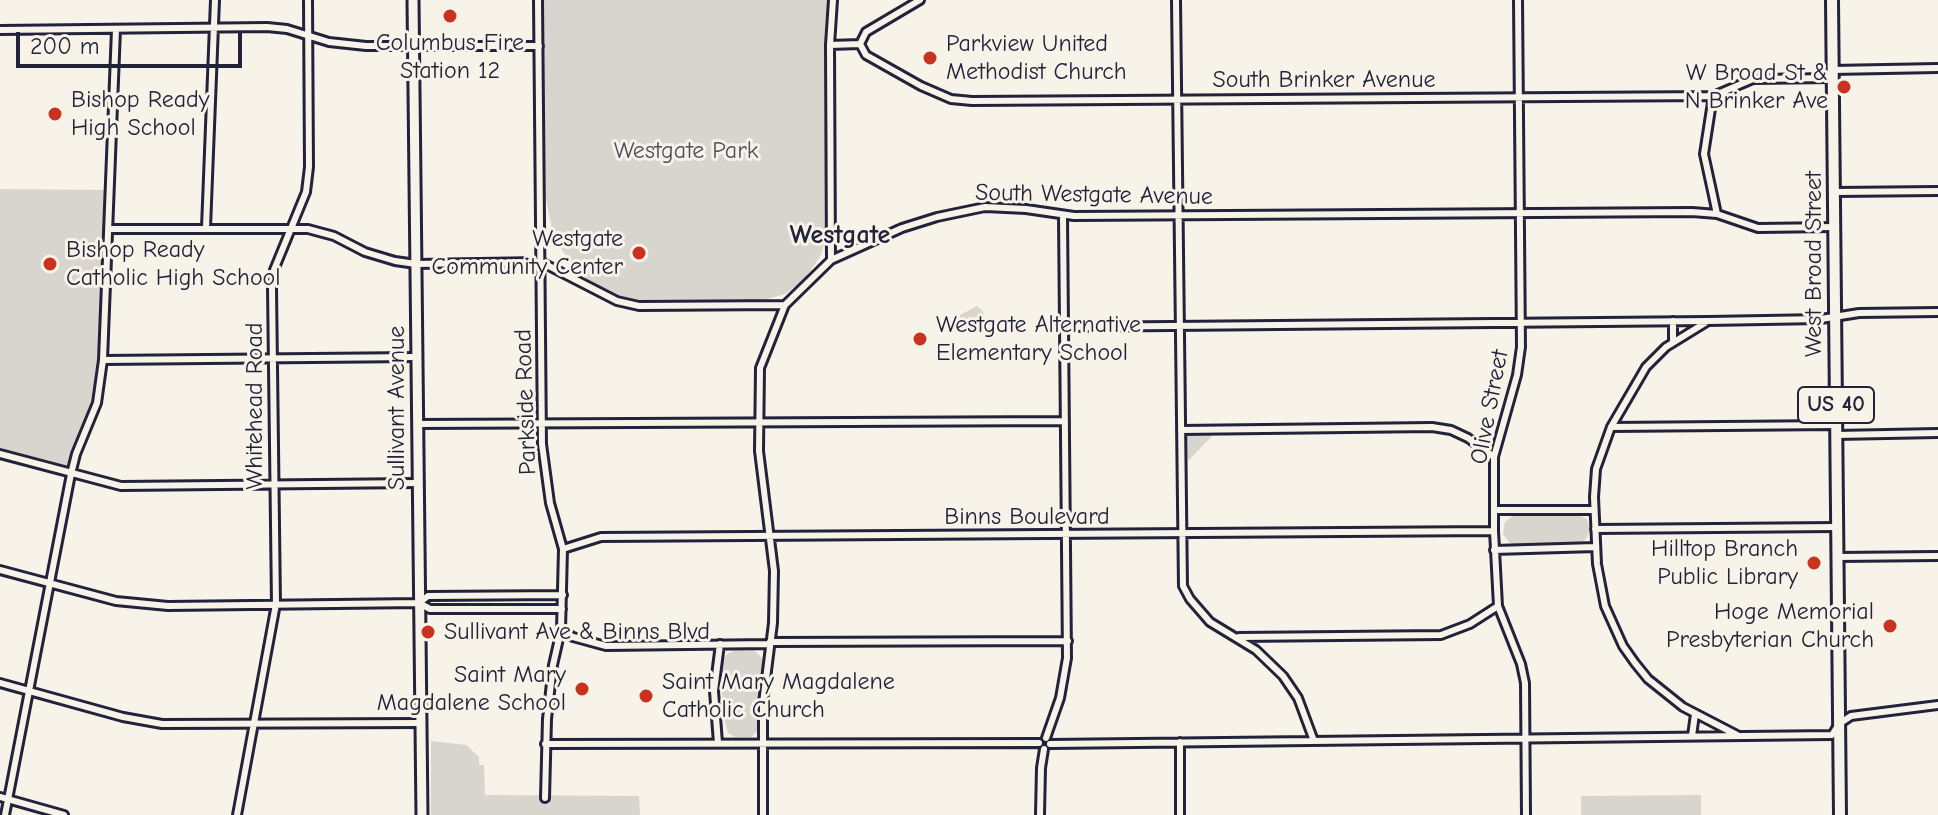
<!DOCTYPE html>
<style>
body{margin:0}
#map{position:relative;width:1938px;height:815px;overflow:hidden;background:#f7f3e8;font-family:"Comic Neue",sans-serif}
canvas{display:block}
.scale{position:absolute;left:16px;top:32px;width:226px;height:36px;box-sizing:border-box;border:4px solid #22223b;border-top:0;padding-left:10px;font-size:24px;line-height:28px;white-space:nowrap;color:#22223b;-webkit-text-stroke:6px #f7f3e8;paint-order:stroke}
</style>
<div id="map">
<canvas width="1938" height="815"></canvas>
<div class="scale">200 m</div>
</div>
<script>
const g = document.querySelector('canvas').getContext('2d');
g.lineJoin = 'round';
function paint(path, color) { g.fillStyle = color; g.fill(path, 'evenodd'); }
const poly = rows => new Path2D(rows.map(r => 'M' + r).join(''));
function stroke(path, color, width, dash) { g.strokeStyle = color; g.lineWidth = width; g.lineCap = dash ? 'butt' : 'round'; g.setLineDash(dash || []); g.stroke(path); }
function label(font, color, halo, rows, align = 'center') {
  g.font = font + ' "Comic Neue",sans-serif'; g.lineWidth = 6; g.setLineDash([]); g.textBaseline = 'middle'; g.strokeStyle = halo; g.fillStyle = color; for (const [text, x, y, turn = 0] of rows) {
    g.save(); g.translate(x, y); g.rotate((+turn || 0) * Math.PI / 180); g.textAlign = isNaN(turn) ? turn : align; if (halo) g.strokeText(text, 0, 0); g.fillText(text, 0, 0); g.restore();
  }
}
paint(poly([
 [542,0,829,0,827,232,821,255,804,280,785,294,757,302,643,301,610,293,596,286,575,269,554,238,544,190],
 [0,189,106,190,98,375,93,406,67,466,0,448],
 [977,306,983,311,984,317,968,334,959,325,960,315],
 [1190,434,1213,435,1188,461,1185,437],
 [1576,514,1587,519,1590,530,1586,539,1579,544,1516,545,1510,543,1503,534,1505,522,1514,515],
 [735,650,754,650,763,659,759,730,751,737,735,737,728,733,722,709,722,661,727,654],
 [431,741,466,745,479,757,479,765,484,765,485,795,639,796,640,815,431,815],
 [1701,795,1701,815,1581,815,1581,796]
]), '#d8d5cf');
const street = poly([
 [538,0,542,444,550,503,563,549,561,630,553,665,547,719,545,798],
 [1176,0,1183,586,1190,599,1210,622,1256,650,1283,676,1298,698,1314,741],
 [1518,0,1521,347,1517,375,1494,457,1494,531,1498,606,1521,664,1525,683,1526,815],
 [0,30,267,27,287,29,329,42,366,46,539,46],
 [860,44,866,55,921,86,951,99,972,101,1713,96,1753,79,1832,78],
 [860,44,866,32,920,0],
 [830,45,860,44],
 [1832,70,1938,68],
 [1713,96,1704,154,1717,214],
 [1834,192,1938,191],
 [206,228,215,0],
 [109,229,308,229,334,236,365,252,395,261,416,264,541,262,617,301,639,306,784,305],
 [831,260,830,45,833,0],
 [1705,323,1666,347,1646,367,1611,427,1596,469,1594,497,1597,564,1605,606,1623,646,1635,663,1648,679,1683,707,1737,735],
 [1064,327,1708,321,1821,319,1859,313,1938,312],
 [1673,342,1673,321],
 [103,360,416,357],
 [417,424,1065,421],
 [1611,427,1836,425],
 [1181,430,1432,427,1451,430,1468,438,1494,457],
 [1836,435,1938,433],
 [0,454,121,486,418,483],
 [1494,510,1594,510],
 [1595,529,1837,527],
 [563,549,601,537,1494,531],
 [1494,550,1596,547],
 [1838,557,1938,556],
 [0,570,116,601,168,606,419,603,430,609,562,609],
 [419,603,428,596,563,595],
 [561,630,573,637,606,646,770,644],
 [1239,637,1441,635,1470,624,1498,606],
 [770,642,1068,641],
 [0,683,123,717,162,724,421,723],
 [1692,736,1695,714],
 [1046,738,1060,698,1067,658,1063,216],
 [718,743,714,691,720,644],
 [545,744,1039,743],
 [1050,744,1832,735,1839,724,1851,716,1938,705],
 [0,797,64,815],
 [5,815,71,474,76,454,97,403,103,360,116,29],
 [237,815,276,604,272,288,274,270,306,192,309,167,308,0],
 [763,815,763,703,773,623,774,571,759,451,760,368,785,305,831,260,902,228,937,217,985,207,1026,209,1074,216,1692,212,1717,214,1758,228,1834,227],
 [1040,815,1041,768,1044,749],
 [1180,815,1180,742]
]);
const secondary = poly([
 [413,0,422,815]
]);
const primary = poly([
 [1832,0,1840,815]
]);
stroke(street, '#22223b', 12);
stroke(secondary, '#22223b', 15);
stroke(primary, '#22223b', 16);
stroke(street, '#f7f3e8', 6);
stroke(secondary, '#f7f3e8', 9);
stroke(primary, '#f7f3e8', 10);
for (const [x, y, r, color] of [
 [450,16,8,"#c8321e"],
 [930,58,8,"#c8321e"],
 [1844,87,8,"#c8321e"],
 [55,114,8,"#c8321e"],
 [639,253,8,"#c8321e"],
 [50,264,8,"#c8321e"],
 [920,339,8,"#c8321e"],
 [1814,563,8,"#c8321e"],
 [1890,626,8,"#c8321e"],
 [428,632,8,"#c8321e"],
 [582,689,8,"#c8321e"],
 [646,696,8,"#c8321e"]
]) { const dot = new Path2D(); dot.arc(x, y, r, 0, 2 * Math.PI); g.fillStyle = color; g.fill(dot); stroke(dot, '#f7f3e8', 3); }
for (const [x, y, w] of [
 [1836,405,76]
]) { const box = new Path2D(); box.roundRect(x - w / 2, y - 18, w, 36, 6); g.fillStyle = '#f7f3e8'; g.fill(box); stroke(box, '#22223b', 2); }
label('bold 22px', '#22223b', null, [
 ["US 40",1836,405]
]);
label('24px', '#22223b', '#f7f3e8', [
 ["Columbus Fire",450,43,"center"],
 ["Station 12",450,71,"center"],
 ["Parkview United",946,44],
 ["Methodist Church",946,72],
 ["W Broad St &",1828,73,"right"],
 ["N Brinker Ave",1828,101,"right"],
 ["Bishop Ready",71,100],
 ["High School",71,128],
 ["Westgate",623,239,"right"],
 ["Community Center",623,267,"right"],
 ["Bishop Ready",66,250],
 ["Catholic High School",66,278],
 ["Westgate Alternative",936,325],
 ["Elementary School",936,353],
 ["Hilltop Branch",1798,549,"right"],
 ["Public Library",1798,577,"right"],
 ["Hoge Memorial",1874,612,"right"],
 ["Presbyterian Church",1874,640,"right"],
 ["Sullivant Ave & Binns Blvd",444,632],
 ["Saint Mary",566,675,"right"],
 ["Magdalene School",566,703,"right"],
 ["Saint Mary Magdalene",662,682],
 ["Catholic Church",662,710]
], 'left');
label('24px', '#22223b', '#f7f3e8', [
 ["South Brinker Avenue",1324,80],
 ["South Westgate Avenue",1094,195,1],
 ["West Broad Street",1814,264,-90],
 ["Parkside Road",526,402,-92],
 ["Whitehead Road",255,406,-90],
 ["Olive Street",1490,407,-79],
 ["Sullivant Avenue",397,408,-90],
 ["Binns Boulevard",1027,517]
]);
label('24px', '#504f60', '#f7f3e8', [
 ["Westgate Park",686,151]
]);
label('bold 26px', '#22223b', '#f7f3e8', [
 ["Westgate",840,236]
]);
</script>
